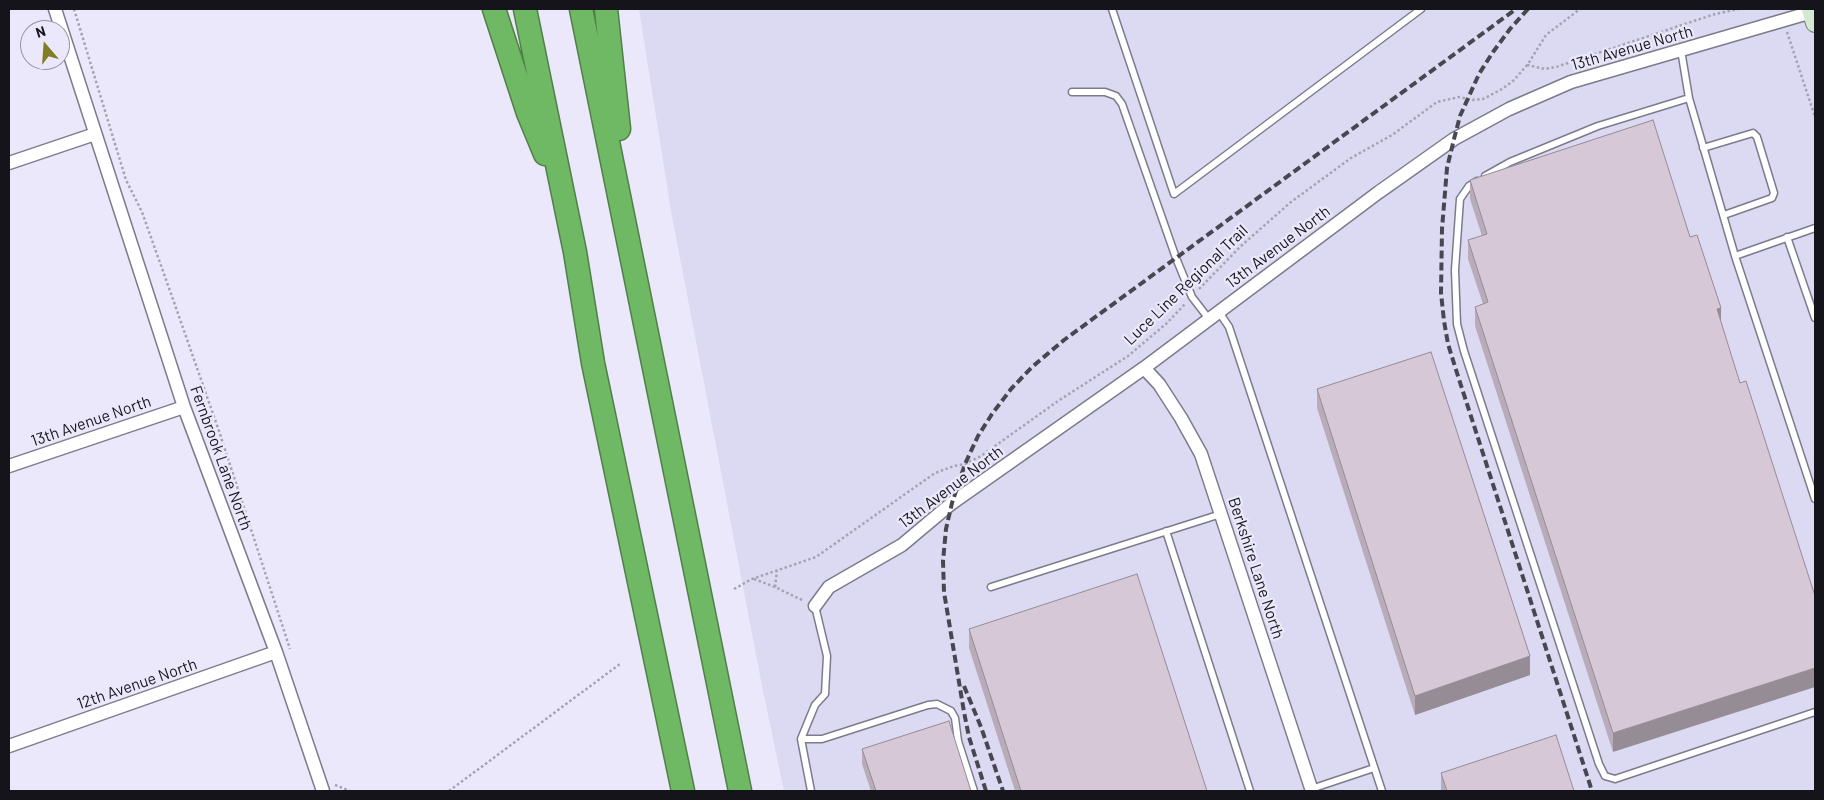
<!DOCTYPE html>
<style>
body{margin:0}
#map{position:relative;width:1824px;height:800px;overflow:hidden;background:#eae8fa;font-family:Barlow,sans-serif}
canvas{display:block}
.frame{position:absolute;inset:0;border:10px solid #15141b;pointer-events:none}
.north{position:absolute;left:20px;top:20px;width:50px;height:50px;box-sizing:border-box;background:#eae8fa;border:1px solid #9593a1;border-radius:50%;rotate:342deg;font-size:14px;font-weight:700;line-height:20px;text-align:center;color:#15141b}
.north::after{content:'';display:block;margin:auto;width:18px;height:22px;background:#807d24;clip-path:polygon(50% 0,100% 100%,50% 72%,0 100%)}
</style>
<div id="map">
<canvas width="1824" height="800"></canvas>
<div class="frame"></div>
<div class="north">N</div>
</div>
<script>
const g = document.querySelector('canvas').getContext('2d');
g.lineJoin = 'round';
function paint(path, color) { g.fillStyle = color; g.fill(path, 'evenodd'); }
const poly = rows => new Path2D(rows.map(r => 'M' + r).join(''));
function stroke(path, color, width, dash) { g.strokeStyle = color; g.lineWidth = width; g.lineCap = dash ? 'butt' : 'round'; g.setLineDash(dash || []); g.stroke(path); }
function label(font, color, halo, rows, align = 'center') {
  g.font = font + ' Barlow,sans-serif'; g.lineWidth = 4.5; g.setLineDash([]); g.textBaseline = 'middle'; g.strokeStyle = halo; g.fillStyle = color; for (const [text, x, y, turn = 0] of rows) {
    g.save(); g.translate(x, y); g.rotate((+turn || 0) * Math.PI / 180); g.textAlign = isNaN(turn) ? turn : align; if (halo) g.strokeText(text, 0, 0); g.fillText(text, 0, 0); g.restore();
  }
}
paint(poly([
 [639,9,1815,9,1815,791,784,791,763,691,671,211]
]), '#dcdaf3');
const lane = poly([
 [1112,9,1174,194,1421,9],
 [1681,50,1689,98,1735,256,1815,499],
 [1072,92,1105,92,1116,96,1122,104,1176,258,1192,297,1209,319],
 [1703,148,1753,133,1757,137,1774,193,1772,198,1724,215],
 [1485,176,1510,162,1598,126,1689,98],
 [1477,181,1469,186,1460,199,1455,270,1457,324,1464,351,1599,764,1605,776,1615,779,1815,712],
 [1787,237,1815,318],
 [1735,256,1815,228],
 [1219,312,1229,327,1382,791],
 [1166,531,1250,791],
 [991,587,1221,514],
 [801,739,822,739,928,705,937,704,951,711,955,718,958,741,974,791],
 [1311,789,1374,768],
 [811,791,801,739,815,705,825,694,827,656,815,606]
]);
const street = poly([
 [55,9,184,407,276,652,323,791],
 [9,163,95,134],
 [1144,368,1159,384,1181,418,1201,454,1312,791],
 [9,466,184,407],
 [815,606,829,587,902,545,952,503,1144,368,1379,192,1454,139,1509,109,1571,82,1812,12],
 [9,746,276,652]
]);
const secondary = poly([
 [1811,9,1815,23]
]);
const highway = poly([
 [494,9,528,113,545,154],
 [525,9,575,252,593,363,683,791],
 [581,9,740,791],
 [606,9,619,129]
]);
stroke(lane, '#7d7b8b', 9);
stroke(street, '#7d7b8b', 15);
stroke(secondary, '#7d7b8b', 20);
stroke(highway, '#507f4a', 25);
stroke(poly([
 [74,9,126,180,142,212,175,305,219,431,290,649],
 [1787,32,1815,117],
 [1527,65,1545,69,1556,67,1715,14,1739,9],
 [1199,289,1241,246,1291,202,1351,158,1392,135,1437,102,1459,97,1473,100,1483,99,1502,89,1514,80,1528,64,1546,35,1580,9],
 [754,579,775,587,804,601],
 [775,587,777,571],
 [734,589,752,579,816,557,935,473,954,466,965,464,981,456,1058,401,1128,356,1167,323,1185,304],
 [335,785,350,791],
 [449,791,620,664]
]), '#a5a3b2', 2.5, [2.5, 2.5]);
stroke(lane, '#fff', 6);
stroke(street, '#fff', 12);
stroke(secondary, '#d4ead0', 18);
stroke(highway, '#70b964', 22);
stroke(poly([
 [1528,9,1510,29,1493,52,1479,74,1460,116,1454,139,1447,168,1442,229,1441,293,1444,321,1448,344,1457,373,1592,791],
 [964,686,981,727,1003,791],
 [986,791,969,737,964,712,944,592,943,561,946,529,952,503,965,464,978,436,992,414,1011,389,1032,367,1064,340,1516,9]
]), '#484751', 4, [8, 4]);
paint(poly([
 [1653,120,1613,752,1475,326,1475,307,1483,304,1468,259,1468,240,1482,236,1470,199,1470,180],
 [1317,389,1530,675,1415,715,1317,408],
 [969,629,1207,791,1015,791,969,648],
 [862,749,971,791,871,791,862,764],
 [1441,773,1574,791,1441,791]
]), '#b8acb9');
paint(poly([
 [1721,308,1721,327,1717,309],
 [1530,656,1530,675,1415,715,1415,696],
 [1815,668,1815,687,1613,752,1613,733]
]), '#968c96');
const building = poly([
 [1653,120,1690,237,1697,235,1721,308,1717,309,1740,383,1746,381,1815,596,1815,668,1613,733,1475,307,1488,302,1468,240,1487,234,1470,180,1653,120],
 [1431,352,1530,656,1415,696,1317,389,1431,352],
 [1137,574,1207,791,1021,791,969,629,1137,574],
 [949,721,971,791,876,791,862,749,949,721],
 [1556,735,1574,791,1447,791,1441,773,1556,735]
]);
paint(building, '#d6c8d7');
stroke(building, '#968c96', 1);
label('16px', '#15141b', '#eae8fa', [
 ["13th Avenue North",1632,48,-16],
 ["13th Avenue North",1278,247,-37],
 ["Luce Line Regional Trail",1186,285,-44],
 ["13th Avenue North",91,421,-19],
 ["Fernbrook Lane North",221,458,70],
 ["13th Avenue North",951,487,-37],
 ["Berkshire Lane North",1256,568,72],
 ["12th Avenue North",137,684,-19]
]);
</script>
